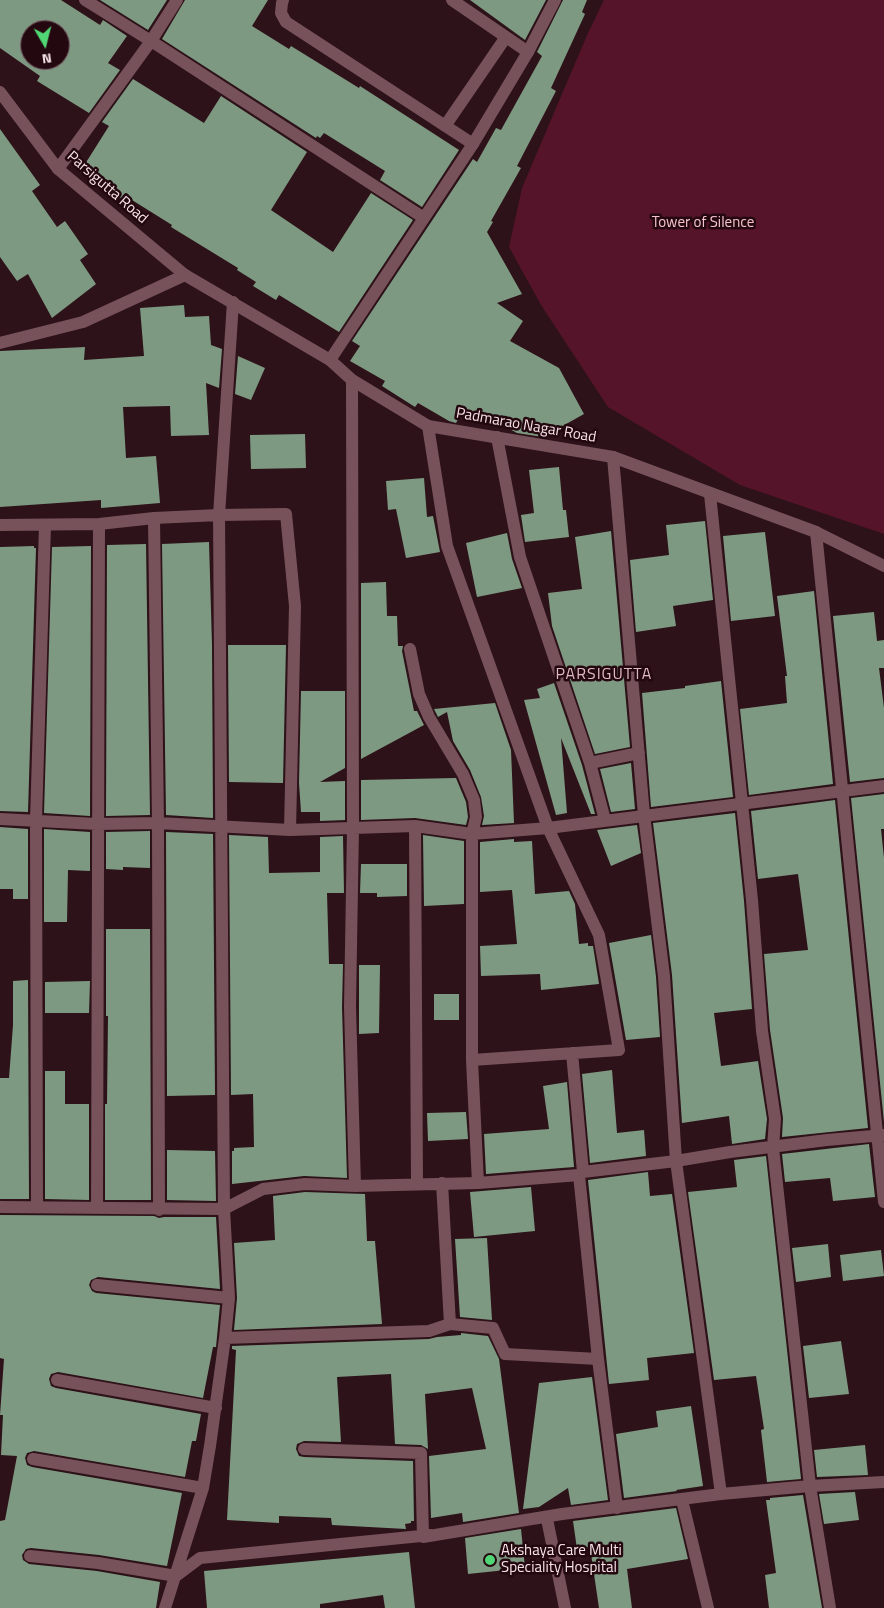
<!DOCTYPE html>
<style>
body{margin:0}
#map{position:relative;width:884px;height:1608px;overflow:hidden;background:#2d1219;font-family:"Titillium Web",sans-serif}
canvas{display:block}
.north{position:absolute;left:20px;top:20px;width:50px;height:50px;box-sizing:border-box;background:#230810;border:1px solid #786066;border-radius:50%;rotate:172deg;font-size:14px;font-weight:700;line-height:20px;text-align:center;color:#f8e4e8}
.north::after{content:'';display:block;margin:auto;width:18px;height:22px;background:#50d674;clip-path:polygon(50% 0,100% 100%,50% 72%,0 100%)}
</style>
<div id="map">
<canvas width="884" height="1608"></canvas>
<div class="north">N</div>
</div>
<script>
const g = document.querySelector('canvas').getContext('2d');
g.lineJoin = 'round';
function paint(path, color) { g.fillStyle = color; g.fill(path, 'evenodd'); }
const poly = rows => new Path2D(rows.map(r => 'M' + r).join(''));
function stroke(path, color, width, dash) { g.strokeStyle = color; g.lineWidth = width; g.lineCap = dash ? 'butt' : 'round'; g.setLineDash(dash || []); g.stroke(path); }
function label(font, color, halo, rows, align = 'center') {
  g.font = font + ' "Titillium Web",sans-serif'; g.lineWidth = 5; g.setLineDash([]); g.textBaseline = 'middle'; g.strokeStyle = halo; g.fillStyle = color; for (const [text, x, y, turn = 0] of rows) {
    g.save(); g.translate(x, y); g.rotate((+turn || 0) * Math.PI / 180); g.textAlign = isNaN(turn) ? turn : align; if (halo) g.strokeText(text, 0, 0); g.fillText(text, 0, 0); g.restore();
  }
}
paint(poly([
 [604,0,884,0,884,534,740,485,608,407,541,305,509,247,522,188,588,33]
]), '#56142a');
paint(poly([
 [0,0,61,0,100,25,103,20,127,36,108,63,120,70,89,113,37,81,40,76,0,48],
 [30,30,60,30,60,60,30,60],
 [100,0,167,0,148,30],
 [185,0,268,0,252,26,289,49,291,46,359,88,360,86,459,150,422,207,380,180,385,171,324,133,320,138,317,136,316,138,162,39],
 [470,0,546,0,525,40],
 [563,0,587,0,582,12,585,14,551,88,556,91,517,166,521,168,491,221,493,222,487,232,522,294,497,303,523,321,510,341,559,368,584,414,543,437,517,433,484,415,479,422,463,411,456,423,449,421,418,403,415,407,382,386,385,381,350,361,360,346,352,341,473,159,477,162,496,128,501,130,542,56,537,52],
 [133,79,204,123,221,96,307,152,271,210,333,252,371,193,413,220,339,332,279,295,276,300,253,286,256,282,237,270,238,268,171,227,172,225,132,200,130,204,80,172,109,126,102,122],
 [0,129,40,185,32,191,57,227,65,221,88,254,80,260,96,284,52,318,28,274,17,281,0,257],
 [184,305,185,317,209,316,211,345,222,349,219,388,206,383,209,435,171,436,170,406,123,407,126,458,156,456,160,503,101,508,101,500,0,507,0,351,85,347,84,360,144,356,140,308],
 [238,356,265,368,251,400,235,394],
 [305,434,306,468,251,469,250,435],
 [559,467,563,510,566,510,569,537,525,542,521,515,534,513,529,470],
 [424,478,427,517,433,516,440,552,406,558,396,509,388,510,386,481],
 [705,521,713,600,673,606,676,626,636,632,630,560,669,555,666,525],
 [611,531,630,747,595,754,552,626,548,593,582,589,575,537],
 [765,532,775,616,731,621,723,536],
 [507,533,512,559,522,588,477,597,466,543],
 [209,542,212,645,213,818,166,815,162,544],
 [146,544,150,815,106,816,107,545],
 [34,546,34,548,36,548,28,812,0,811,0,547],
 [91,546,90,816,44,813,52,547],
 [386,582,387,616,397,616,398,646,403,646,402,651,414,711,417,711,424,725,361,759,361,583],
 [814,591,833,784,749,795,740,709,787,703,785,676,787,676,777,596],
 [874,612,877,641,884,640,884,668,879,668,884,708,884,778,850,782,833,616],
 [228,645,286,645,283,783,229,782],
 [721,681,733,797,651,807,642,693,685,688,685,686],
 [554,683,582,765,595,814,591,814,561,738,567,813,556,815,524,700,540,698,537,689],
 [301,691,345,691,345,768,320,782,345,781,345,820,320,821,320,812,301,812,299,783],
 [495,703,511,750,514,823,482,825,484,816,481,797,470,770,453,741,447,712,438,717,434,709],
 [631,763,635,809,611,812,600,769],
 [456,778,466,802,468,817,466,825,415,818,361,820,361,780],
 [884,794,884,829,881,829,884,858,884,1122,851,798],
 [835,800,868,1128,782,1137,783,1118,770,1030,764,954,808,950,798,874,758,879,751,811],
 [735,813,744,901,752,1009,714,1013,721,1066,758,1061,767,1119,765,1139,732,1144,729,1116,682,1123,672,975,653,823],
 [637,825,641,853,611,866,597,830],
 [0,827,28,829,28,899,13,899,13,889,0,889],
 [44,829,90,832,90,871,68,870,67,922,44,922],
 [150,831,150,868,123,867,123,870,106,869,106,832],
 [166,832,213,834,215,1095,167,1096],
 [229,835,268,837,269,873,320,872,320,837,343,836,344,893,327,893,329,964,343,964,342,1007,347,1178,304,1176,232,1184,232,1151,234,1151,234,1148,254,1147,253,1094,231,1095],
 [423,835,464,841,464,904,424,906],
 [514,839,514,842,532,841,535,894,569,891,575,904,579,944,588,943,588,946,593,946,599,984,541,990,540,974,481,976,480,946,517,944,512,890,480,892,480,842],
 [361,864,407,864,407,896,377,897,377,893,360,893],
 [106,929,150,929,151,1200,105,1200,105,1104,107,1104,108,1016,106,1016],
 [651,935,656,977,660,1037,626,1040,609,943],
 [359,965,380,965,379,1033,359,1034],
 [28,980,29,1199,0,1199,0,1078,9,1078,13,1025,13,981],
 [90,981,89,1013,45,1013,45,982],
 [434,994,459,994,459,1020,434,1020],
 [612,1070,617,1133,644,1130,646,1156,590,1163,582,1074],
 [45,1071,65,1071,65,1104,89,1104,89,1200,45,1199],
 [567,1082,574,1167,486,1174,484,1134,549,1129,543,1086],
 [466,1112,468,1139,428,1141,427,1113],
 [869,1144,875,1197,833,1201,830,1178,785,1182,782,1154],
 [167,1150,215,1151,216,1201,167,1200],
 [766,1156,801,1479,767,1482,761,1430,764,1429,756,1376,714,1380,688,1192,737,1187,734,1160],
 [648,1172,650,1196,672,1194,694,1353,647,1358,649,1380,609,1384,588,1180],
 [531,1187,535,1231,474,1237,470,1192],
 [305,1192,365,1194,367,1241,375,1241,382,1324,234,1330,237,1298,234,1243,275,1240,273,1196],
 [0,1215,154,1216,159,1218,164,1217,216,1217,220,1289,98,1277,91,1280,89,1285,92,1291,96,1293,220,1305,216,1347,213,1347,203,1398,58,1372,51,1374,49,1379,51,1386,56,1388,201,1414,196,1441,192,1441,185,1477,34,1451,27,1453,25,1458,27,1465,32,1467,182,1493,167,1566,99,1555,31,1548,26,1549,22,1555,23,1560,29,1564,97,1571,160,1582,156,1608,0,1608,0,1521,5,1520,17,1456,1,1455,3,1415,0,1415,4,1359,0,1358],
 [487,1238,492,1320,460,1317,455,1239],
 [828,1244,831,1277,796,1282,792,1248],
 [881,1250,884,1276,843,1281,840,1255],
 [461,1333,488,1336,499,1359,519,1513,463,1522,462,1513,431,1518,429,1456,486,1449,472,1388,425,1394,428,1449,421,1445,395,1444,391,1374,337,1377,341,1442,304,1441,297,1444,296,1449,299,1456,304,1457,413,1461,414,1521,411,1521,411,1523,405,1524,406,1529,332,1525,331,1518,279,1516,279,1523,227,1520,236,1350,232,1349,232,1346,429,1339,437,1337,461,1335],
 [841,1341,849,1394,809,1398,803,1346],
 [592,1377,608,1500,571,1505,568,1488,539,1507,523,1509,539,1383],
 [691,1406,703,1486,676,1490,677,1491,624,1498,616,1434,658,1427,656,1411],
 [865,1445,868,1475,817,1477,814,1450],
 [855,1492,859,1520,824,1524,819,1494],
 [803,1495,822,1608,769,1608,765,1575,776,1573,766,1500,770,1500,770,1498],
 [676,1508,688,1559,627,1569,632,1608,599,1608,590,1547,577,1549,573,1521],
 [521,1529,525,1568,468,1574,465,1538],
 [409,1552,415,1608,385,1608,383,1595,320,1604,320,1608,207,1608,204,1571]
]), '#7e9982');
stroke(poly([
 [283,0,282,3,281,13,286,22,473,144],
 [452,0,528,52],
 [445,126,506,37]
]), '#78525a', 12);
stroke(poly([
 [85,0,151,41,424,218],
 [58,169,151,41,177,0],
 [0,343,83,322,185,275],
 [330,360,473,144,528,52,555,0],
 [352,380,353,828,350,1007,355,1186],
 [428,426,447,546,548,828,599,935,619,1050,472,1060],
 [497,437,520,557,590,763,605,820],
 [613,457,644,815,664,976,676,1161,721,1494],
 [710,494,752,900,762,1031,775,1119,773,1148,810,1486,830,1608],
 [154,518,158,823,159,1210],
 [0,525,99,524,154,518,219,515,286,514,295,606,290,830],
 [816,532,884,1202],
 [410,649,419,694,429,717,463,774,474,800,476,817,472,834,472,1060,478,1183,579,1175,583,1172,676,1161,730,1152,827,1140,884,1135],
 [590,763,639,753],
 [0,819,97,824,158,823,290,830,415,826,472,834,548,828,884,786],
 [415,826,417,1184],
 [572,1053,583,1172],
 [579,1175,598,1359,617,1508],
 [442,1183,450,1324,493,1328,505,1354,598,1359],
 [0,1207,224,1209,263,1189,305,1184,355,1186,478,1183],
 [37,1207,36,820,45,525],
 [97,1207,99,524],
 [97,1285,229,1298],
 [225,1338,429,1331,450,1324],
 [57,1380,216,1408],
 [304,1449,421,1453,423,1537,562,1514,721,1494,810,1486,884,1482],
 [33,1459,203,1488],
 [682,1500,708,1608],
 [547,1519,565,1608],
 [30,1556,98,1563,176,1576,200,1558,431,1535],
 [165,1608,203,1488,210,1446,225,1338,229,1298,224,1209,219,515,233,302]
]), '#78525a', 12);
stroke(poly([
 [0,92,58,169,185,275,330,360,352,380,428,426,613,457,816,532,884,566]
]), '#78525a', 12);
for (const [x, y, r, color] of [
 [490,1560,6,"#50d674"]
]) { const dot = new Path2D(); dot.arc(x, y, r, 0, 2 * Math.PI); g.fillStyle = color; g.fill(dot); stroke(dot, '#230810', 2); }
label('15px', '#f8e4e8', '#230810', [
 ["Parsigutta Road",107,188,41],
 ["Padmarao Nagar Road",526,426,10]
]);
label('15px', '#f6c3cd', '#230810', [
 ["Tower of Silence",703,223]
]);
label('15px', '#f8e4e8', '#230810', [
 ["Akshaya Care Multi",501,1551],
 ["Speciality Hospital",501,1568]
], 'left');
g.letterSpacing = '1px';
label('16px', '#dfb9c0', '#230810', [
 ["PARSIGUTTA",604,675]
]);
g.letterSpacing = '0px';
</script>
